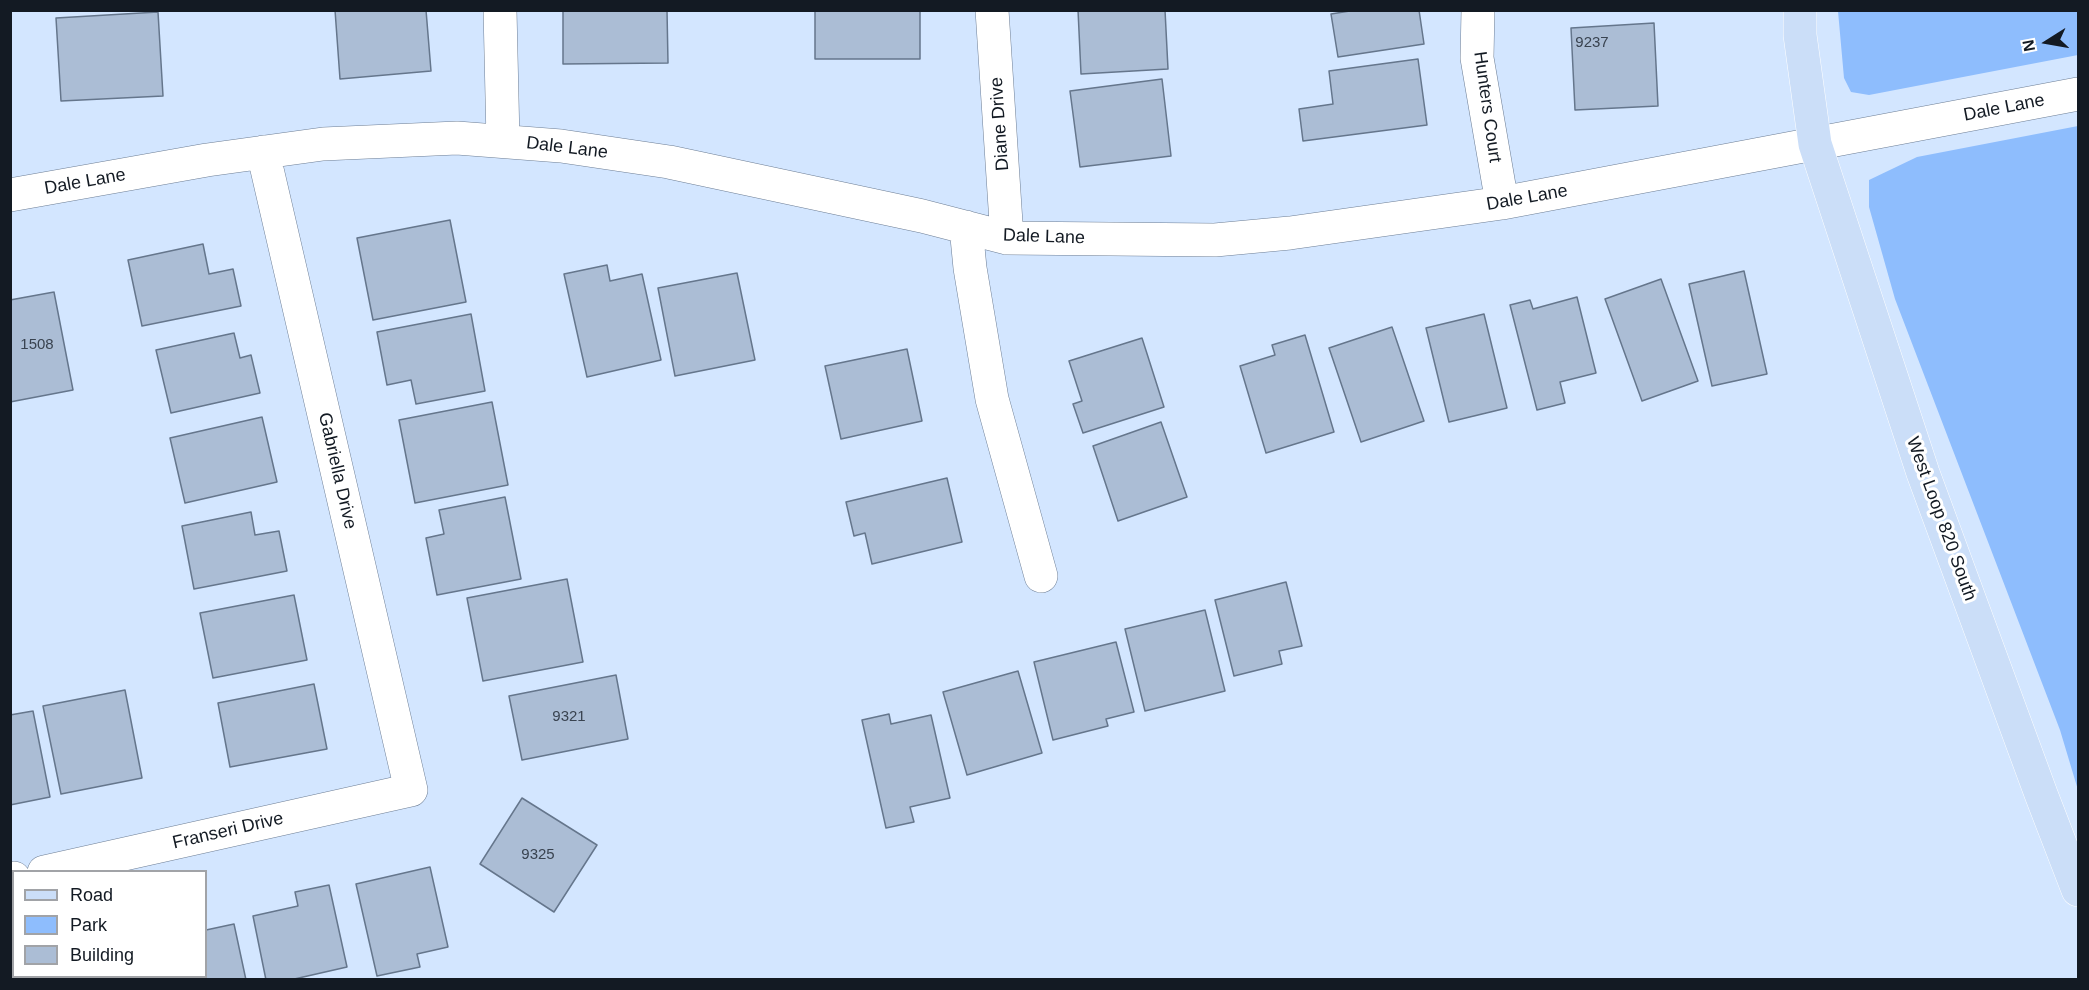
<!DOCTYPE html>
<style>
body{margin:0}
#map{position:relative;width:2089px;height:990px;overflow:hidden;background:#d3e6ff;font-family:Helvetica,sans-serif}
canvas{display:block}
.frame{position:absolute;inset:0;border:12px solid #131a23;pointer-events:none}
.legend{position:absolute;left:12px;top:870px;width:195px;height:108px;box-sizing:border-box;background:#fff;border:2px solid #a1a3a7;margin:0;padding:8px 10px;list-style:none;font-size:18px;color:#131a23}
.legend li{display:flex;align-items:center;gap:12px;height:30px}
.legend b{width:30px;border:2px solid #a1a3a7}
.north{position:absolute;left:2017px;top:12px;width:60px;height:60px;-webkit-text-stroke:4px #fff;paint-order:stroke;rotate:259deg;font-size:16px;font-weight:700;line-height:24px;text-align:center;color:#131a23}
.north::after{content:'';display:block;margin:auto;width:21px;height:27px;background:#131a23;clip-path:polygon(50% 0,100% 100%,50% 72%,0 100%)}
</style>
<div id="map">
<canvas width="2089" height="990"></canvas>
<div class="frame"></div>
<ul class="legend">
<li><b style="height:8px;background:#cbdef8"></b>Road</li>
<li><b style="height:16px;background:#8ebdfd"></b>Park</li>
<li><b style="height:16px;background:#abbdd5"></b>Building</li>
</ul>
<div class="north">N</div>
</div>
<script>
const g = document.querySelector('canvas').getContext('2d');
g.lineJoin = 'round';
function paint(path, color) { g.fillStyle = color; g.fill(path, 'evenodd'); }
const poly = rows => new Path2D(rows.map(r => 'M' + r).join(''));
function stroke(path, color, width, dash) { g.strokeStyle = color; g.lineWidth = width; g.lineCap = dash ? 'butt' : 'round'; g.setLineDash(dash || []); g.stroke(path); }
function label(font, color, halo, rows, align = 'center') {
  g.font = font + ' Helvetica,sans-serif'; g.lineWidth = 6; g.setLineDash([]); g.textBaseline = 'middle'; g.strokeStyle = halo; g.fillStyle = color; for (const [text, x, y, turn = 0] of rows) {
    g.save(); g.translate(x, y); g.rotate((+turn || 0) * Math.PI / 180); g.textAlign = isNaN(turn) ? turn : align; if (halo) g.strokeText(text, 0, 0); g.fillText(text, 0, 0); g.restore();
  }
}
paint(poly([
 [1838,11,2078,11,2078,55,1869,95,1851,92,1844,78],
 [2078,126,2078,790,2060,730,1895,299,1869,207,1869,180,1917,157]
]), '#8ebdfd');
const building = poly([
 [335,10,426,10,431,71,340,79,335,10],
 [563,10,667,10,668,63,563,64,563,10],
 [815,10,920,10,920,59,815,59,815,10],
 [1078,10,1165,10,1168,69,1081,74,1078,10],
 [1356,10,1419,10,1424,44,1338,57,1331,14,1356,10],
 [158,12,163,96,61,101,56,18,158,12],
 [1654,23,1658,106,1575,110,1571,28,1654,23],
 [1418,59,1427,125,1303,141,1299,109,1333,104,1329,71,1418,59],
 [1162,79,1171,156,1080,167,1070,91,1162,79],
 [450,220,466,302,373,320,357,238,450,220],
 [203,244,209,274,233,269,241,306,142,326,128,260,203,244],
 [607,265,610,281,642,274,661,360,587,377,564,274,607,265],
 [1744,271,1767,374,1712,386,1689,284,1744,271],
 [737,273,755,360,675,376,658,288,737,273],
 [1661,279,1698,381,1642,401,1605,299,1661,279],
 [54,292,73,390,10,402,10,300,54,292],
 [1577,297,1596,373,1560,382,1565,403,1537,410,1510,305,1530,300,1533,309,1577,297],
 [471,314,485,391,416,404,411,380,387,385,377,332,471,314],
 [1484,314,1507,408,1449,422,1426,328,1484,314],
 [1392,327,1424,421,1361,442,1329,348,1392,327],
 [234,333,240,358,251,355,260,393,171,413,156,350,234,333],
 [1305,335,1334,432,1266,453,1240,366,1275,355,1272,345,1305,335],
 [1142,338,1164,407,1083,433,1073,404,1082,401,1069,361,1142,338],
 [907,349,922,421,841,439,825,366,907,349],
 [492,402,508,485,415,503,399,420,492,402],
 [262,417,277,482,185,503,170,438,262,417],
 [1161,422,1187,497,1118,521,1093,446,1161,422],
 [947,478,962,542,872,564,865,533,854,536,846,502,947,478],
 [505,497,521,579,437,595,426,538,444,534,439,510,505,497],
 [251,512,255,535,279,531,287,571,194,589,182,526,251,512],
 [567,579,583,662,483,681,467,598,567,579],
 [1286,582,1302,646,1279,651,1282,664,1234,676,1215,600,1286,582],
 [294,595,307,660,213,678,200,613,294,595],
 [1205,610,1225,691,1145,711,1125,629,1205,610],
 [1116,642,1134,712,1106,719,1108,726,1053,740,1034,662,1116,642],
 [1018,671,1042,753,967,775,943,692,1018,671],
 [616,675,628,739,522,760,509,696,616,675],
 [314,684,327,749,230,767,218,703,314,684],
 [125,690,142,778,61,794,43,706,125,690],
 [33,711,50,797,10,805,10,715,33,711],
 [889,714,891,724,931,715,950,798,910,807,914,822,886,828,862,720,889,714],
 [522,798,597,845,554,912,480,864,522,798],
 [430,867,448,947,417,954,420,967,377,976,356,884,430,867],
 [329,885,347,967,290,980,266,980,253,916,298,906,295,892,329,885],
 [234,924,246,980,169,980,168,976,206,976,206,930,234,924],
 [10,956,14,956,14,976,35,976,35,980,10,980,10,956],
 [61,976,148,976,149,980,62,980,61,976]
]);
paint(building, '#abbdd5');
stroke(building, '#65768c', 1.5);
const minor = poly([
 [500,10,503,141],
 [992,10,1007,238],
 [1478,10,1477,58,1502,203],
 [10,195,207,160,323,144,457,138,561,146,669,162,922,216,1007,238,1215,240,1290,233,1502,203,2078,94],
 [966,227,970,268,992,399,1041,576],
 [44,872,411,790,263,152],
 [10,879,14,878]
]);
const major = poly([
 [1800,10,1800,35,1815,144,1923,473,2041,794,2078,890]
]);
stroke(minor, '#6d7e95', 34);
stroke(major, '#fff', 34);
stroke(minor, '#fff', 33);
stroke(major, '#cbdef8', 33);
label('15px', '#394350', null, [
 ["9237",1592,43],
 ["1508",37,345],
 ["9321",569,717],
 ["9325",538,855]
]);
label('18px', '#131a23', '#fff', [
 ["Hunters Court",1487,107,82],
 ["Dale Lane",2004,108,-11],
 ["Diane Drive",1000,124,-94],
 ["Dale Lane",567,148,7],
 ["Dale Lane",85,182,-10],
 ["Dale Lane",1527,198,-10],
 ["Dale Lane",1044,237,2],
 ["Gabriella Drive",337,471,77],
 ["West Loop 820 South",1941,519,70],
 ["Franseri Drive",228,831,-13]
]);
</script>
